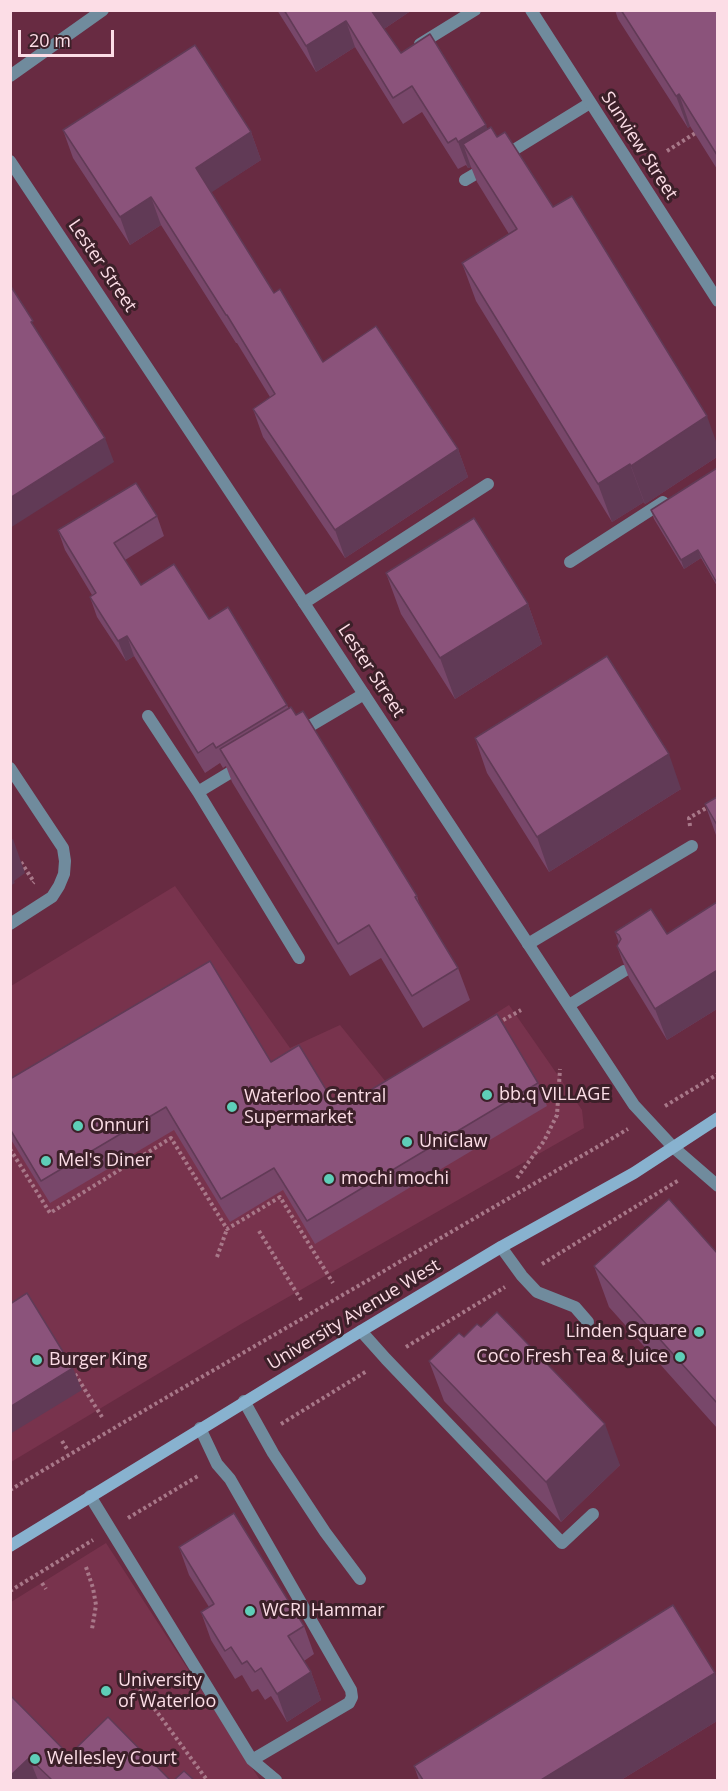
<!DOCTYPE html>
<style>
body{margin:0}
#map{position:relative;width:728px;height:1791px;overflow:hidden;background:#682b42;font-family:"Open Sans",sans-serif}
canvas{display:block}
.frame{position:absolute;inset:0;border:12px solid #fcdde6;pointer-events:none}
.scale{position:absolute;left:18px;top:30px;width:96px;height:27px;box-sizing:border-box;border:3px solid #fcdde6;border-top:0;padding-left:8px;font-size:18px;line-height:21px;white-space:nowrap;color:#fcdde6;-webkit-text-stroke:4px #3c2029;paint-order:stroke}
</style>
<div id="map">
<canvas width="728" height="1791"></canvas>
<div class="frame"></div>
<div class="scale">20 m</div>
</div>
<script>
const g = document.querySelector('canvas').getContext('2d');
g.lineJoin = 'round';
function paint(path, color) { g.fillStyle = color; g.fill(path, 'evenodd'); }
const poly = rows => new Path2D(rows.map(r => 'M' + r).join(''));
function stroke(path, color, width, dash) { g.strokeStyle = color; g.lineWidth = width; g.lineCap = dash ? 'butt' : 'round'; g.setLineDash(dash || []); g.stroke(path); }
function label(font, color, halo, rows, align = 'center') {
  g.font = font + ' "Open Sans",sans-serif'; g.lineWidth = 6; g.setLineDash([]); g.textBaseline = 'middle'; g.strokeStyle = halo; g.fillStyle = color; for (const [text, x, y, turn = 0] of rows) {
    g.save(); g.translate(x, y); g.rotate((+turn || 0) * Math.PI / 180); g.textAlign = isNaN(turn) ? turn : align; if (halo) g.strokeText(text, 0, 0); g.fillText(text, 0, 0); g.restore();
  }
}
paint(poly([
 [175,886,290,1048,340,1025,386,1082,509,1005,582,1110,584,1128,241,1324,11,1462,11,986],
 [106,1543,260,1780,11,1780,11,1602]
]), '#78334d');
stroke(poly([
 [667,151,697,132],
 [690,826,689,818,718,801],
 [21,862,34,882,33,883],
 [498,1023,521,1010],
 [665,1106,718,1074],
 [10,1149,50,1213,171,1138,227,1229,280,1197,333,1283],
 [517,1178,544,1141,557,1115,560,1069],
 [259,1231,301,1300],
 [217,1257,227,1229],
 [542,1264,679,1180],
 [406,1347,505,1287],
 [75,1374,102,1417],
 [281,1424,367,1371],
 [62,1441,67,1449],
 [10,1490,126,1421,628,1129],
 [128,1518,198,1476],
 [86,1567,93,1588,96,1605,92,1629],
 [42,1583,46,1589],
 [10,1591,93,1540],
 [130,1682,146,1697,207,1780]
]), '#a87889', 4, [3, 3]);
stroke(poly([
 [420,44,475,10],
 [10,76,103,10],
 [504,156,590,103],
 [465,180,487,167],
 [570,562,663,502],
 [304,603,488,484],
 [148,716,198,792,299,958],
 [298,733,364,694],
 [10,768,63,848,65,861,64,874,59,886,52,897,10,924],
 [198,792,241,766],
 [528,944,692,846],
 [569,1005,624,971],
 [501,1247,522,1276,537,1292,575,1307,588,1322],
 [361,1331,386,1359,562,1543,593,1514],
 [244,1401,273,1453,325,1532,360,1579],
 [200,1428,217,1464,230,1479,351,1690,352,1697,349,1703,252,1760],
 [90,1496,252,1760,276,1780]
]), '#708b9d', 12);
stroke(poly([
 [531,10,718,301],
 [10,161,304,603,634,1105,673,1147,718,1186]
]), '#708b9d', 12);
stroke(poly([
 [10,1546,361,1331,501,1247,634,1173,718,1118]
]), '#88b2cf', 12);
paint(poly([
 [277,10,412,10,384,29,401,53,497,137,553,207,717,444,717,457,645,504,644,502,612,522,476,301,462,263,509,234,477,182,471,167,468,168,466,165,458,169,422,112,403,124,355,47,316,72],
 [615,10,717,10,717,169,690,126,688,128,618,19],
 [63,130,251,132,261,160,211,192,274,293,323,362,458,449,468,477,345,558,263,437,253,409,270,397,237,343,236,343,161,225,130,245,73,158],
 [717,468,717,586,701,558,684,569,654,519,651,510],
 [157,516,164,536,125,560,141,585,209,619,287,705,289,709,417,896,420,906,458,968,470,1000,423,1028,381,958,350,976,232,782,226,766,223,768,220,763,205,773,134,656,126,661,97,617,90,597,92,595,65,550,58,530],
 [386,573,528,604,542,644,455,699,401,614],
 [475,738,681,789,549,872,487,773],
 [717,797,717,838,705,804],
 [717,902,717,1009,667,1040,629,978,617,946,619,943,615,932,667,934],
 [271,1062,333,1101,538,1083,547,1106,315,1244,283,1190,230,1222,174,1130,50,1203,10,1138,10,1079],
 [717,1253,717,1428,609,1307,594,1266],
 [429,1361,620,1465,561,1522,444,1401],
 [179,1547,304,1626,314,1654,304,1661,311,1672,321,1700,287,1722,271,1696,265,1700,258,1689,252,1692,242,1675,235,1679,211,1640,201,1612,209,1607,189,1575],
 [10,1695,69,1755,170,1780,10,1780],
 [717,1721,621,1780,419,1780,414,1766]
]), '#78476a');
paint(poly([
 [10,10,16,10,10,14],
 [370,10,412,10,378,33],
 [346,21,355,47,316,72,306,46],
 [679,94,690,126,688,128,676,96],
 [486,125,496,151,463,144,471,167,468,168,458,142],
 [251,132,261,160,206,196,196,168],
 [151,197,161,225,130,245,120,217],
 [707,416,717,444,717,457,645,504,631,466],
 [105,438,114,462,10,528,10,498],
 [458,449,468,477,345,558,335,530],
 [630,464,644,502,612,522,598,484],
 [698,550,701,558,684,569,681,560],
 [528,604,542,644,455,699,440,658],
 [127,636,134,656,126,661,118,641],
 [669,754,681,789,549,872,537,837],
 [13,839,25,873,14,881,15,883,10,886,10,840],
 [716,971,717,974,717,1009,667,1040,655,1009],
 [73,1368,82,1390,10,1434,10,1407],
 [605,1424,620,1465,561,1522,546,1482],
 [311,1672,321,1700,287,1722,277,1694],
 [715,1673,717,1679,717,1721,621,1780,541,1780],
 [29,1758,38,1780,10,1780,10,1776]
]), '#613a56');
const building = poly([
 [284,10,371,10,401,53,430,34,486,125,458,142,456,138,448,143,412,86,393,98,346,21,306,46,284,10],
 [621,10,717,10,717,155,679,94,676,96,621,10],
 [195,45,251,132,196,168,274,293,280,289,323,362,376,326,458,449,335,530,253,409,275,394,227,315,226,315,151,197,120,217,63,130,195,45],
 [491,127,497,137,505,132,553,207,572,196,707,416,631,466,630,464,598,484,462,263,517,229,463,144,491,127],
 [10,285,33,321,31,322,105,438,10,498,10,285],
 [717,468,717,583,698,550,681,560,651,510,717,468],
 [136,483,157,516,114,543,141,585,174,564,209,619,228,607,287,705,216,748,213,743,198,753,127,636,118,641,90,597,96,593,58,530,136,483],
 [474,518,528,604,440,658,386,573,474,518],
 [607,656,669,754,537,837,475,738,607,656],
 [291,707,296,715,303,711,417,896,415,897,458,968,412,996,369,925,338,944,220,749,291,707],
 [717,797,717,825,705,804,717,797],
 [717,902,717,973,716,971,655,1009,617,946,621,939,619,935,615,932,651,909,667,934,717,902],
 [210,961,271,1062,299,1045,333,1101,354,1100,497,1014,538,1083,307,1221,274,1168,221,1199,166,1107,41,1181,10,1129,10,1079,210,961],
 [669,1199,717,1253,717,1403,594,1266,669,1199],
 [27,1293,73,1368,10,1407,10,1304,27,1293],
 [497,1312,605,1424,546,1482,429,1361,459,1333,464,1337,477,1324,481,1327,497,1312],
 [234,1513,304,1626,288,1636,311,1672,277,1694,261,1668,255,1672,247,1661,242,1664,231,1647,225,1651,201,1612,214,1604,179,1547,234,1513],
 [673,1605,715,1673,541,1780,423,1780,414,1766,673,1605],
 [10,1695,69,1755,108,1717,170,1780,52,1780,29,1758,10,1776,10,1695],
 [184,1771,194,1780,174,1780,184,1771]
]);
paint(building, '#8b537b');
stroke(building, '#613a56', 1.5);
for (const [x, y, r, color] of [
 [487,1095,6,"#5eceb8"],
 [232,1107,6,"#5eceb8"],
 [78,1126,6,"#5eceb8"],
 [407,1142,6,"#5eceb8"],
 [46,1161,6,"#5eceb8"],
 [329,1179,6,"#5eceb8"],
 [699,1332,6,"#5eceb8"],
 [680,1357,6,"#5eceb8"],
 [37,1360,6,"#5eceb8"],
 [250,1611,6,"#5eceb8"],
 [106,1691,6,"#5eceb8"],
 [35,1759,6,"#5eceb8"]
]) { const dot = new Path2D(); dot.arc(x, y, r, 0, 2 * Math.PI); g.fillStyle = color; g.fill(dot); stroke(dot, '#3c2029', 2); }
label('18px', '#fcdde6', '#3c2029', [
 ["Sunview Street",639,146,57],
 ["Lester Street",102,266,56],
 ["Lester Street",371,671,57],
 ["University Avenue West",354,1315,-31]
]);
label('18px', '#fcdde6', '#3c2029', [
 ["bb.q VILLAGE",499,1095],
 ["Waterloo Central",244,1097],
 ["Supermarket",244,1118],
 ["Onnuri",90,1126],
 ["UniClaw",419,1142],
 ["Mel's Diner",58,1161],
 ["mochi mochi",341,1179],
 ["Linden Square",687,1332,"right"],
 ["CoCo Fresh Tea & Juice",668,1357,"right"],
 ["Burger King",49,1360],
 ["WCRI Hammar",262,1611],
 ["University",118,1681],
 ["of Waterloo",118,1702],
 ["Wellesley Court",47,1759]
], 'left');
</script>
